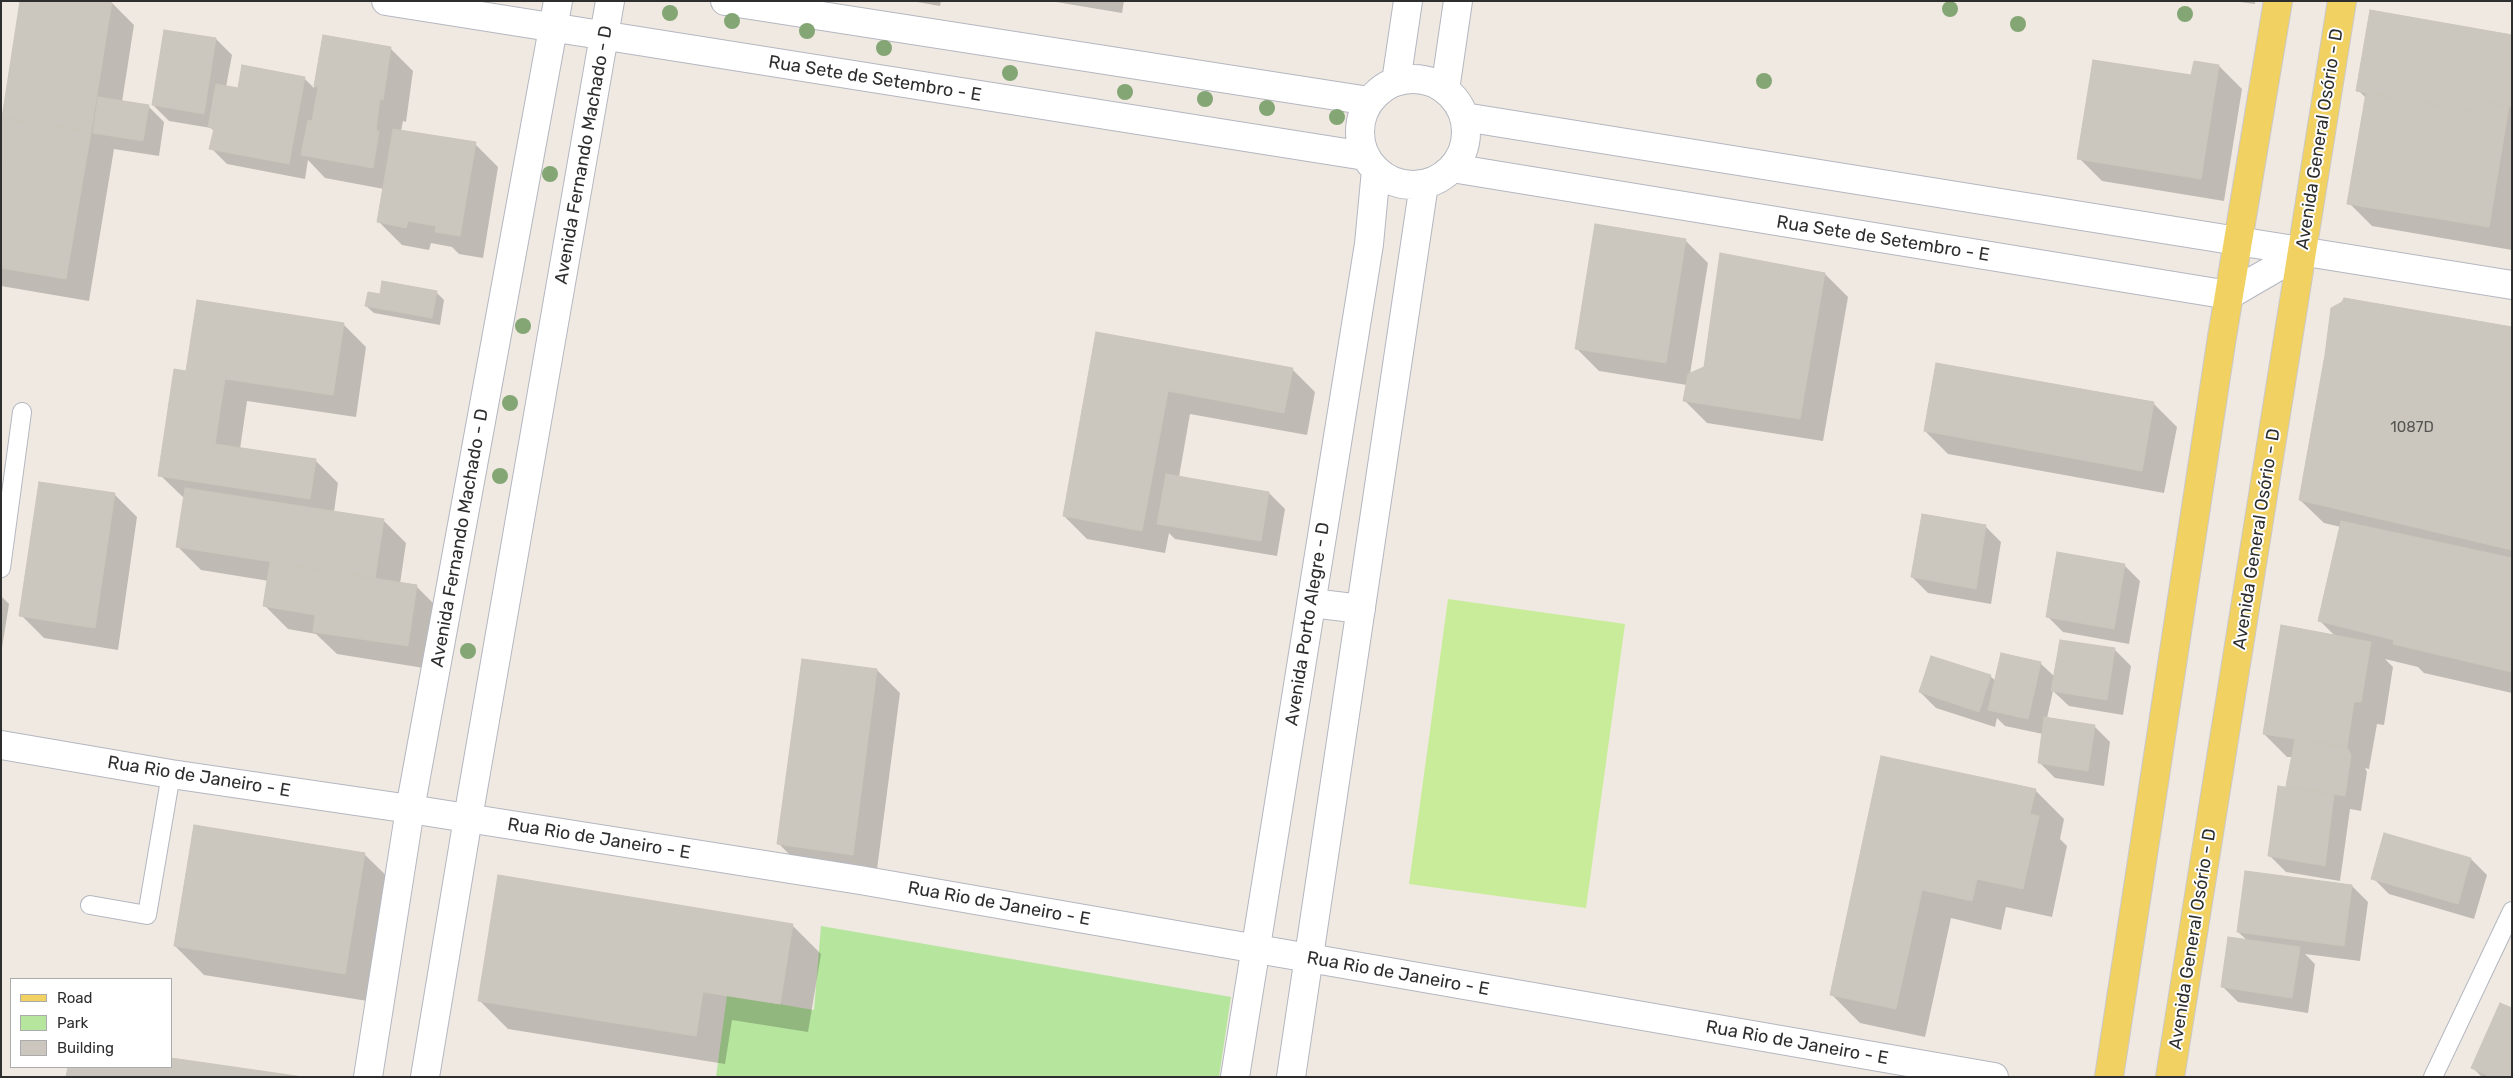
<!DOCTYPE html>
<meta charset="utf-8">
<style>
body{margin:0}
#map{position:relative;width:2513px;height:1078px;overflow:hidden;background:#efe9e1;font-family:Rubik,sans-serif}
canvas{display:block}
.frame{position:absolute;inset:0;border:2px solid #2e2e2e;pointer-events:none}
.legend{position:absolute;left:10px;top:978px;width:162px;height:90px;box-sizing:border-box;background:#fff;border:1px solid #ababab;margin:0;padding:6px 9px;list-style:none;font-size:15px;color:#2e2e2e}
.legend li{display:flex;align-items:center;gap:10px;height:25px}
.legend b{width:25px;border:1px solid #ababab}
</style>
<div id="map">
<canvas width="2513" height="1078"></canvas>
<div class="frame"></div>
<ul class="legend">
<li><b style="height:6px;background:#f2d163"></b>Road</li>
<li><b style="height:14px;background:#b6e59e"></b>Park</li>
<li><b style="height:14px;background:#cbc7bf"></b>Building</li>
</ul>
</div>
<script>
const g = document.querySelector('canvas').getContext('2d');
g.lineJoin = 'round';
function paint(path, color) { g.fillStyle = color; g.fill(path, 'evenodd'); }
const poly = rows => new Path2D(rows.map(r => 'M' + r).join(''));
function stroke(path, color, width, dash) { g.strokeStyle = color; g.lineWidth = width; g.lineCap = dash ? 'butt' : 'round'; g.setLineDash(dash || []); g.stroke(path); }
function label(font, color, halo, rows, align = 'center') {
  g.font = font + ' Rubik,sans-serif'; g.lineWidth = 4; g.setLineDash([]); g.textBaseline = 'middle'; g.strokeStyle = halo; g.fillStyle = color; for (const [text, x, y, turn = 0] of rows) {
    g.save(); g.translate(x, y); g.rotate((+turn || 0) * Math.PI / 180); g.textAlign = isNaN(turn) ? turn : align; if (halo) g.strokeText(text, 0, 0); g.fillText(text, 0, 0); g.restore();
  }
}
paint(poly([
 [821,926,1231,997,1219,1077,716,1077,727,995,814,1010]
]), '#b6e59e');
paint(poly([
 [1448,599,1625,624,1586,908,1409,884]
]), '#c9ec9a');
paint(poly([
 [21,1,111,2,134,25,122,102,148,106,164,122,159,156,114,149,89,301,1,286,1,126],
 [911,1,941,1,940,6],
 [1050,1,1124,1,1122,13],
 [2232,1,2255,1,2255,4],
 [324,36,390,48,413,71,406,122,403,121,401,131,475,144,498,167,483,258,459,254,452,247,431,243,429,250,402,245,379,222,384,189,325,178,308,160,305,179,227,164,211,148,214,131,211,128,169,121,153,105,216,39,232,55,226,87,239,90,304,78,314,88],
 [2512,36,2512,250,2372,226,2349,203,2367,99,2358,90],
 [2219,66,2242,89,2224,201,2102,181,2079,158,2192,77],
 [1685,240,1708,263,1690,374,1705,367,1825,274,1848,297,1823,441,1707,423,1684,400,1687,385,1599,371,1576,348],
 [436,292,444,300,440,325,374,313,366,306,381,295],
 [343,324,366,347,356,417,247,401,240,449,315,460,338,483,334,512,383,520,406,543,400,584,416,586,439,609,430,669,337,654,316,634,288,629,265,606,269,581,201,570,178,547,185,499,160,475,187,372],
 [2512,329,2512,693,2424,673,2418,667,2385,659,2393,667,2384,725,2377,724,2369,769,2365,768,2367,772,2361,811,2350,809,2340,881,2286,872,2270,856,2293,757,2287,757,2264,734,2336,637,2319,620,2341,527,2324,523,2300,500],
 [1097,334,1292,369,1315,392,1307,435,1190,414,1179,477,1269,493,1285,509,1277,556,1175,539,1169,533,1165,553,1087,539,1064,516],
 [2154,404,2177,427,2164,493,1948,454,1925,431],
 [114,494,137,517,118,650,44,638,21,615],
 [1986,527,2001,542,1991,604,1928,593,1912,577],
 [2124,565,2140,581,2129,644,2063,632,2047,616],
 [1,596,9,604,1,654],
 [2115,650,2131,666,2123,715,2069,706,2053,691,2047,718,2094,726,2110,742,2104,786,2055,778,2039,762,2043,734,2005,726,1997,718,1995,727,1936,708,1920,692,1990,676,1996,681,2040,663,2055,677],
 [877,670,900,693,876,877,802,867,779,844],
 [1882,757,2035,790,2064,819,2060,839,2067,846,2052,917,2006,907,2001,930,1951,918,1925,1037,1860,1023,1831,994],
 [2385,835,2471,859,2487,875,2474,919,2389,894,2373,878],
 [364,854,394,883,374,1002,204,975,175,946],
 [2352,886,2368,902,2360,961,2305,954,2315,964,2308,1013,2238,1002,2222,986,2248,941,2238,932],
 [792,925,821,954,808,1032,732,1020,725,1064,508,1029,479,1000],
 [69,1067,171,1067,294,1077,68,1077],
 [2472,1067,2512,1077,2482,1077]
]), '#0003');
const building = poly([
 [20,1,112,1,91,132,2,118,20,1],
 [2370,10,2512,35,2512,107,2486,102,2484,113,2356,91,2370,10],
 [164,30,216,38,204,114,152,105,164,30],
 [323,35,391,47,383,100,380,99,376,131,379,131,373,168,301,155,308,120,312,121,318,87,314,86,323,35],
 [2093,60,2191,75,2194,61,2219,65,2201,179,2077,159,2093,60],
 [242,65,305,77,289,164,209,149,214,129,208,127,216,84,238,88,242,65],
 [2366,93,2484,113,2486,102,2509,106,2489,227,2347,204,2366,93],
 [98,97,149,105,143,141,93,133,98,97],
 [2,118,91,132,66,279,1,268,2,118],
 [393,129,476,142,460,236,435,232,436,226,408,221,406,228,377,222,393,129],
 [1595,224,1686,239,1666,363,1575,349,1595,224],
 [1720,253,1825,273,1800,419,1683,401,1688,374,1704,367,1720,253],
 [382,281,437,291,432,318,365,306,368,292,380,294,382,281],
 [2344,298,2512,327,2512,550,2299,500,2325,355,2331,308,2342,302,2344,298],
 [197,300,344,323,333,395,225,379,215,444,316,459,310,499,158,476,174,369,186,371,197,300],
 [1096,332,1293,368,1284,413,1168,391,1142,531,1063,516,1096,332],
 [1936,363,2154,402,2142,471,1924,431,1936,363],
 [1166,474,1269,492,1261,541,1157,524,1166,474],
 [39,482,115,493,95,628,19,616,39,482],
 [185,488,384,519,375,578,176,547,185,488],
 [1922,514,1986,525,1976,589,1911,577,1922,514],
 [2341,521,2512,558,2512,672,2393,644,2394,640,2318,621,2341,521],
 [2057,552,2125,564,2114,629,2046,617,2057,552],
 [270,562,417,585,408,646,313,632,315,615,263,606,270,562],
 [2281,625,2371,642,2361,702,2354,702,2347,747,2263,734,2281,625],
 [2060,640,2115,648,2107,700,2051,691,2060,640],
 [2001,653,2041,662,2028,719,1988,710,2001,653],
 [1931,656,1991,675,1979,712,1919,692,1931,656],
 [802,659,877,669,853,855,777,844,802,659],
 [2044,717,2095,725,2088,771,2038,763,2044,717],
 [2295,739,2347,747,2351,755,2345,796,2286,786,2295,739],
 [1881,756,2036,789,2030,814,2039,816,2023,889,1977,879,1972,901,1922,890,1896,1009,1830,995,1881,756],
 [2278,786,2334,794,2325,866,2268,856,2278,786],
 [194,825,365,853,345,974,174,946,194,825],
 [2384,833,2471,858,2458,904,2371,879,2384,833],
 [2245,871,2352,885,2344,946,2237,932,2245,871],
 [498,875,793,924,780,1004,703,992,696,1036,478,1001,498,875],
 [2228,937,2300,947,2292,998,2221,987,2228,937],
 [2500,1003,2512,1008,2512,1077,2491,1077,2471,1068,2500,1003],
 [171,1058,303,1077,66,1077,68,1067,171,1067,171,1058]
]);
paint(building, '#cbc7bf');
stroke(building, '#cbc5ba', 1);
const lane = poly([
 [1,568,22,412],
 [90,905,147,915,171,774],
 [2433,1077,2512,911]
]);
const street = poly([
 [1,745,171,774,410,809,860,880,1994,1077]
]);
const secondary = poly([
 [386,1,1365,156],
 [725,1,1369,101],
 '1360 132a53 53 0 1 1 106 0a53 53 0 1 1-106 0Z',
 [1396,82,1408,1],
 [1445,90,1458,1],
 [1464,117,2512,285],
 [1452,168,2229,295,2303,252],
 [1312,603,1361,609],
 [368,1077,410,809,558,1],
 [425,1077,468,818,610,1],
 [1235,1077,1369,244,1376,170],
 [1291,1077,1424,184]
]);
const primary = poly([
 [2109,1077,2222,337,2278,1],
 [2170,1077,2342,1]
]);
stroke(lane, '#b4b7c1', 20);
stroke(street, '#b4b7c1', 30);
stroke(secondary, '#b4b7c1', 30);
stroke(primary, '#c9c9c9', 30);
stroke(lane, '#fff', 18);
stroke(street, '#fff', 28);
stroke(secondary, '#fff', 28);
stroke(primary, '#f2d163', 28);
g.fillStyle = '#84a574';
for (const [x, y] of [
 [1950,9],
 [670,13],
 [2185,14],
 [732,21],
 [2018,24],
 [807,31],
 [884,48],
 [1010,73],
 [1764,81],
 [1125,92],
 [1205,99],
 [1267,108],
 [1337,117],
 [550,174],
 [523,326],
 [510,403],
 [500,476],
 [468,651]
]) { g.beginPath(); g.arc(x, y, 8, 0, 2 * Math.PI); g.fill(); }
label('15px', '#555452', null, [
 ["1087D",2412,428]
]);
label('18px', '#2e2e2e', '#fff', [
 ["Rua Sete de Setembro - E",875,79,9],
 ["Avenida General Osório - D",2320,139,-81],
 ["Avenida Fernando Machado - D",584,155,-80],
 ["Rua Sete de Setembro - E",1883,239,9],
 ["Avenida Fernando Machado - D",460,538,-80],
 ["Avenida General Osório - D",2257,539,-81],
 ["Avenida Porto Alegre - D",1308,624,-81],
 ["Rua Rio de Janeiro - E",199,777,9],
 ["Rua Rio de Janeiro - E",599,839,9],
 ["Rua Rio de Janeiro - E",999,904,10],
 ["Avenida General Osório - D",2193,939,-81],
 ["Rua Rio de Janeiro - E",1398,974,10],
 ["Rua Rio de Janeiro - E",1797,1043,10]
]);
</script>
